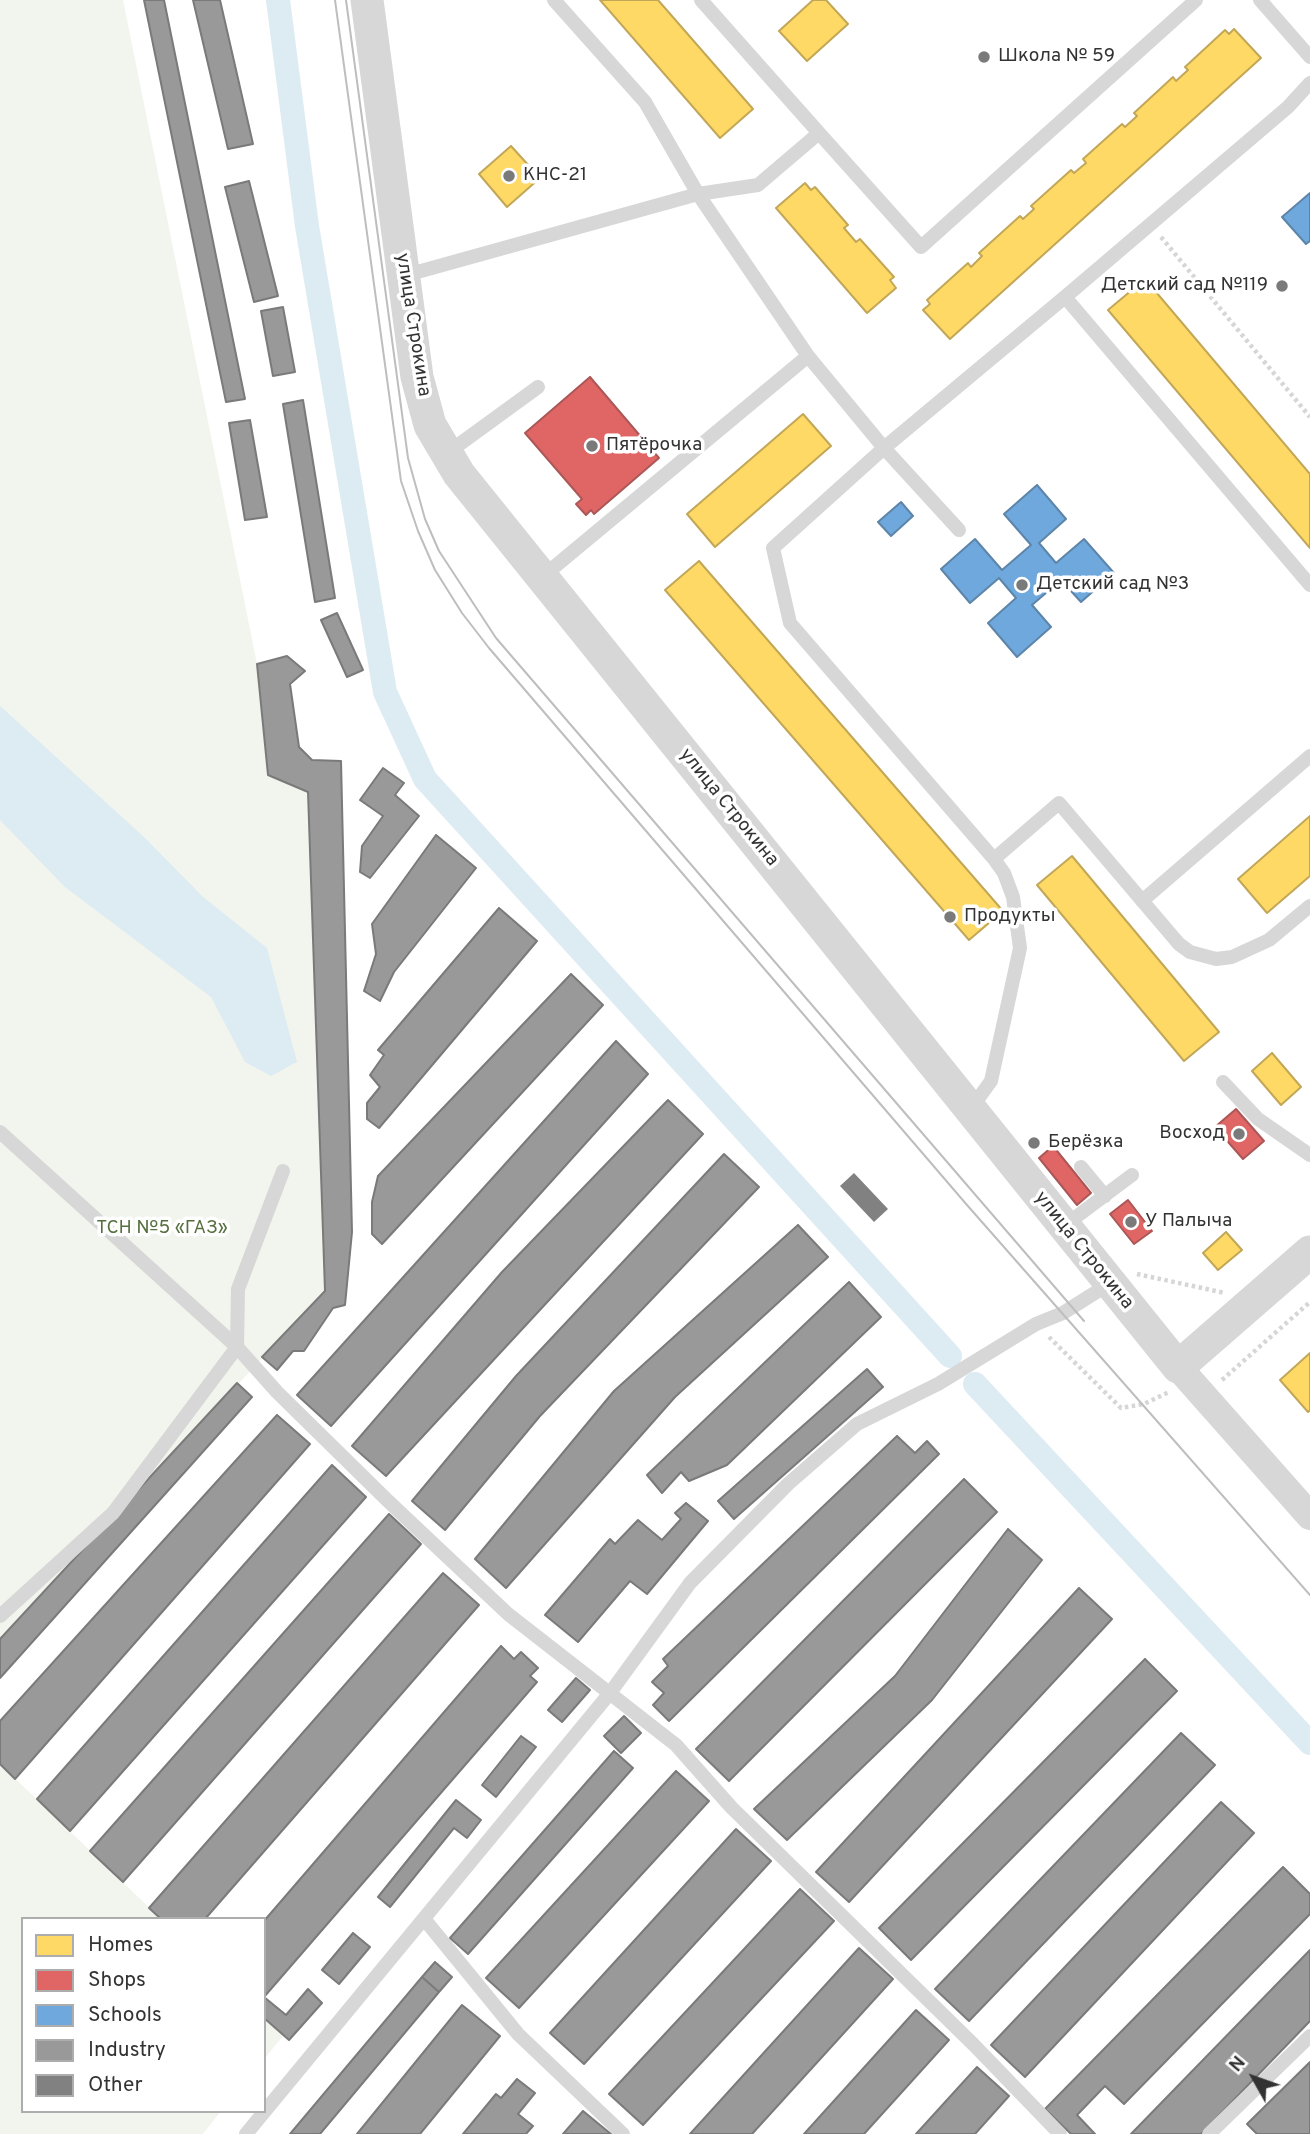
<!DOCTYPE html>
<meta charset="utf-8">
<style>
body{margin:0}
#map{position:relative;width:1310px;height:2134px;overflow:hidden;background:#fff;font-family:Overpass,sans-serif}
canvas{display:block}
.legend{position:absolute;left:21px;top:1917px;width:245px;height:196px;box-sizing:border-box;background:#fff;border:2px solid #adadad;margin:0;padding:9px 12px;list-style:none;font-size:21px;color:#333}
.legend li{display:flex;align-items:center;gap:14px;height:35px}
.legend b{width:35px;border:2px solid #adadad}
.north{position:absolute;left:1219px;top:2043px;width:70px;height:70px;-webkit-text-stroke:5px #fff;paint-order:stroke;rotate:310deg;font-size:19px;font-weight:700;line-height:28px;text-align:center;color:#333}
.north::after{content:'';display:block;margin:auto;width:24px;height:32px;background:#333;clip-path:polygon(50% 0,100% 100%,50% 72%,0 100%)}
</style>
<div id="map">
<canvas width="1310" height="2134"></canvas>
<ul class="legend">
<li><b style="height:19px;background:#ffd966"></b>Homes</li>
<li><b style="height:19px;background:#e06666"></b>Shops</li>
<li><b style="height:19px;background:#6fa8dc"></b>Schools</li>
<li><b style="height:19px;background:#999"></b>Industry</li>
<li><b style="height:19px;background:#818181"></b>Other</li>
</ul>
<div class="north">N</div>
</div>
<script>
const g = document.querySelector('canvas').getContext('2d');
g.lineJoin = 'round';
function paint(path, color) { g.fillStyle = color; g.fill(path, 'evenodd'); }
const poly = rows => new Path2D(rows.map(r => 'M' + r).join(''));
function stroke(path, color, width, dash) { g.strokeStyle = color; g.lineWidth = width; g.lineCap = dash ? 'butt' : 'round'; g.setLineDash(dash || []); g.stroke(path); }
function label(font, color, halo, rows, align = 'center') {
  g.font = font + ' Overpass,sans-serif'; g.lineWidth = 7; g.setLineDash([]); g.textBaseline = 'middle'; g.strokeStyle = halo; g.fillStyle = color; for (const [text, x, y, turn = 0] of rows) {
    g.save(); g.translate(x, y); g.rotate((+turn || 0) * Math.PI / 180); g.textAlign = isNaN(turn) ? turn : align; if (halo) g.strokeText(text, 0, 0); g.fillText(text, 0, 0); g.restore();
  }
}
paint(poly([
 [0,0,123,0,257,664,308,792,325,1291,0,1639],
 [0,1764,161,1919,23,1919,23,2111,221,2111,203,2134,0,2134],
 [264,2018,283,2036,264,2059]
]), '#f1f5ed');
paint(poly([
 [0,706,145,838,203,897,267,948,297,1062,271,1076,245,1062,211,997,65,887,0,820]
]), '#ddebf3');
const homes = poly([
 [600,0,658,0,753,109,720,138,600,0],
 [813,0,826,0,848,24,807,61,779,31,813,0],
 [1234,29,1261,58,950,339,923,310,930,304,927,300,968,263,971,267,982,256,979,253,1020,216,1023,219,1034,209,1031,206,1071,170,1074,173,1086,163,1083,159,1122,124,1125,127,1137,116,1134,113,1173,77,1176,81,1188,70,1185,67,1225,30,1229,34,1234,29],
 [511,146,540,178,507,207,479,174,511,146],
 [805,183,811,190,815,187,848,225,844,228,856,242,860,239,894,277,890,280,896,288,867,313,776,208,805,183],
 [1145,279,1310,474,1310,548,1108,310,1145,279],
 [803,414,831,446,715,547,687,514,803,414],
 [699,561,1003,911,969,940,665,590,699,561],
 [1310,816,1310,876,1267,913,1238,879,1310,816],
 [1072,856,1219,1032,1184,1061,1037,885,1072,856],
 [1272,1053,1301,1087,1281,1105,1252,1071,1272,1053],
 [1226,1232,1242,1250,1218,1270,1203,1253,1226,1232],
 [1310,1353,1310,1410,1308,1412,1280,1380,1310,1353]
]);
paint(homes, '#ffd966');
stroke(homes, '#c2a757', 2);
const shops = poly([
 [590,377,659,458,594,514,591,510,586,515,576,504,582,499,525,433,590,377],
 [1236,1109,1264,1141,1243,1159,1215,1127,1236,1109],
 [1053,1146,1091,1193,1077,1205,1039,1158,1053,1146],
 [1128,1200,1152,1231,1134,1244,1110,1214,1128,1200]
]);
paint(shops, '#e06666');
stroke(shops, '#ac5757', 2);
const schools = poly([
 [1310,193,1310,241,1306,244,1282,217,1310,193],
 [1037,485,1066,519,1039,543,1056,563,1084,539,1114,573,1081,602,1061,580,1032,605,1051,627,1017,657,988,623,1016,598,999,578,970,603,941,569,975,539,1002,570,1031,545,1004,514,1037,485],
 [901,502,913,516,891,536,878,522,901,502]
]);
paint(schools, '#6fa8dc');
stroke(schools, '#5d85a9', 2);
const industry = poly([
 [144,0,164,0,245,399,226,402,144,0],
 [193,0,220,0,253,144,228,149,193,0],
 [249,181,278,296,254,302,225,187,249,181],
 [283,307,295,372,273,376,261,311,283,307],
 [303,400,335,598,315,602,283,404,303,400],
 [250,420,267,517,245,520,229,423,250,420],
 [337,613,363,670,347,677,321,620,337,613],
 [287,656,305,671,290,684,299,747,312,760,341,761,352,1232,345,1305,333,1308,304,1351,293,1351,277,1370,262,1357,325,1291,308,792,268,775,257,664,287,656],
 [383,768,404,783,395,795,419,816,370,878,360,872,362,846,383,816,360,800,383,768],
 [436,835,476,868,394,972,380,1001,364,991,376,954,372,924,436,835],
 [499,908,537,941,379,1128,367,1119,367,1103,380,1087,370,1075,384,1055,378,1050,499,908],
 [571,974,603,1005,382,1244,372,1234,372,1202,378,1176,571,974],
 [616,1041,648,1074,331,1426,297,1395,616,1041],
 [668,1100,703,1134,386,1476,352,1446,502,1272,668,1100],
 [724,1154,759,1187,540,1416,445,1530,412,1501,516,1376,724,1154],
 [798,1225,828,1257,675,1397,506,1588,475,1559,614,1391,798,1225],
 [849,1282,881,1317,727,1465,689,1481,681,1472,662,1493,647,1475,849,1282],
 [867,1369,883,1387,734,1519,718,1501,867,1369],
 [237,1383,252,1397,0,1678,0,1639,237,1383],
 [277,1415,310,1444,15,1779,0,1764,0,1721,277,1415],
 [897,1436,915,1453,927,1441,939,1454,669,1721,653,1705,664,1693,652,1682,668,1666,663,1659,897,1436],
 [332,1465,366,1497,70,1831,37,1799,332,1465],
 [964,1479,997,1512,729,1781,696,1749,964,1479],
 [686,1503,708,1521,647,1594,630,1581,578,1642,545,1615,610,1539,615,1544,638,1520,662,1540,681,1519,675,1513,686,1503],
 [389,1514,421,1544,123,1882,90,1851,389,1514],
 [1008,1529,1042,1560,932,1700,787,1840,754,1809,895,1676,1008,1529],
 [443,1573,479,1605,205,1919,161,1919,149,1908,443,1573],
 [1079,1588,1112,1619,849,1902,816,1872,1079,1588],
 [501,1646,514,1659,521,1652,538,1668,530,1676,537,1682,264,1997,286,2015,308,1989,322,2003,289,2040,264,2018,264,1921,501,1646],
 [1145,1659,1177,1691,911,1960,879,1928,1145,1659],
 [576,1678,590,1690,562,1722,548,1710,576,1678],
 [624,1716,641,1733,621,1753,604,1736,624,1716],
 [1181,1733,1215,1765,969,2021,935,1989,1181,1733],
 [521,1736,536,1747,496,1797,482,1785,521,1736],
 [614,1751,633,1768,468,1954,450,1938,614,1751],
 [676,1771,709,1801,519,2008,486,1978,676,1771],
 [456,1800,481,1820,467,1838,454,1828,390,1907,378,1897,456,1800],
 [1221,1802,1254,1833,1025,2077,991,2045,1221,1802],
 [736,1829,771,1861,584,2064,550,2033,736,1829],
 [1283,1867,1310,1894,1310,1914,1124,2104,1105,2086,1077,2115,1095,2134,1071,2134,1045,2109,1283,1867],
 [800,1889,834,1921,643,2125,609,2094,800,1889],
 [353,1933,370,1947,339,1984,322,1970,353,1933],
 [859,1948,893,1979,752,2134,690,2134,859,1948],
 [1310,1950,1310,2021,1201,2134,1131,2134,1310,1950],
 [435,1962,452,1977,439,1992,422,1977,435,1962],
 [422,1977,439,1992,320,2134,290,2134,422,1977],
 [462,2005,500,2036,420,2134,357,2134,462,2005],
 [916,2010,949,2040,864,2134,804,2134,916,2010],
 [1310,2062,1310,2134,1257,2134,1247,2124,1310,2062],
 [977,2067,1009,2096,975,2134,916,2134,977,2067],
 [517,2079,535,2093,518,2114,533,2126,526,2134,463,2134,496,2094,501,2098,517,2079],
 [583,2111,611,2134,563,2134,583,2111]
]);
paint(industry, '#999');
stroke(industry, '#7a7a7a', 2);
stroke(poly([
 [278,0,307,226,385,692,425,779,950,1356],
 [975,1384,1310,1743]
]), '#ddebf3', 24);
paint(poly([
 [854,1173,888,1209,874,1222,840,1186]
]), '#818181');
stroke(poly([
 [1161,237,1310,417],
 [1137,1274,1225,1293],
 [1049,1337,1121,1408,1144,1404,1169,1392],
 [1222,1380,1310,1302]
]), '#d6d6d6', 4.5, [3.5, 3.5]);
stroke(poly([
 [554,0,645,102,698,194,808,356],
 [701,0,819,133],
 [1260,0,1310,57],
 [403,276,698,194,758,185,819,133,921,247,1196,0],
 [1065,297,1310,585],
 [446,454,538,387],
 [541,578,808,356,884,448,959,530],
 [994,859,1059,803,1179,944,1190,952,1216,959,1232,957,1269,940,1310,906],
 [1142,901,1310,756],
 [1223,1082,1258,1119,1310,1155],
 [970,1110,991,1081,1020,948,1013,897,1004,873,994,859,790,623,773,548,884,448,1065,297,1288,107,1310,83],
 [0,1132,237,1347,277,1392,387,1500,508,1614,676,1745,731,1807,974,2045,1060,2134],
 [1081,1167,1105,1196],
 [1064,1226,1132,1175],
 [0,1616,113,1513,237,1347,238,1289,283,1171],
 [425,1920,518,2034,623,2134],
 [246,2134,610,1693,690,1583,788,1484,857,1424,938,1384,1036,1324,1063,1313,1109,1284],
 [1209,2134,1310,2036]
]), '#d7d7d7', 14);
stroke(poly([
 [1178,1367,1310,1516]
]), '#d7d7d7', 28);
stroke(poly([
 [367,0,417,377,430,425,459,474,1178,1367,1310,1252]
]), '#d7d7d7', 33);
stroke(poly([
 [335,0,401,481,418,531,435,570,462,613,489,648,967,1205,1310,1595],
 [346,0,408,458,425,519,439,551,496,638,1084,1321]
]), '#bebebe', 2);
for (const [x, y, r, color] of [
 [984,57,7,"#7a7a7a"],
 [509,176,7,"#7a7a7a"],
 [1282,286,7,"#7a7a7a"],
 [592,446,7,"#7a7a7a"],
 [1022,585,7,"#7a7a7a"],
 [950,917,7,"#7a7a7a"],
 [1239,1134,7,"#7a7a7a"],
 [1034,1143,7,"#7a7a7a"],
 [1131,1222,7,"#7a7a7a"]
]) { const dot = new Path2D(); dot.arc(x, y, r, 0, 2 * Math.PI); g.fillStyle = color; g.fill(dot); stroke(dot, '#fff', 2.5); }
label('19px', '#333', '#fff', [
 ["Школа № 59",998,57],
 ["КНС-21",523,176],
 ["Детский сад №119",1268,286,"right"],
 ["Пятёрочка",606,446],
 ["Детский сад №3",1036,585],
 ["Продукты",964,917],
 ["Восход",1225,1134,"right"],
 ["Берёзка",1048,1143],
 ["У Палыча",1145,1222]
], 'left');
label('19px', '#333', '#fff', [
 ["улица Строкина",412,325,81],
 ["улица Строкина",728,808,51],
 ["улица Строкина",1083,1251,51]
]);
label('19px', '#56703f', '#fff', [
 ["ТСН №5 «ГАЗ»",162,1229]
]);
</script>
